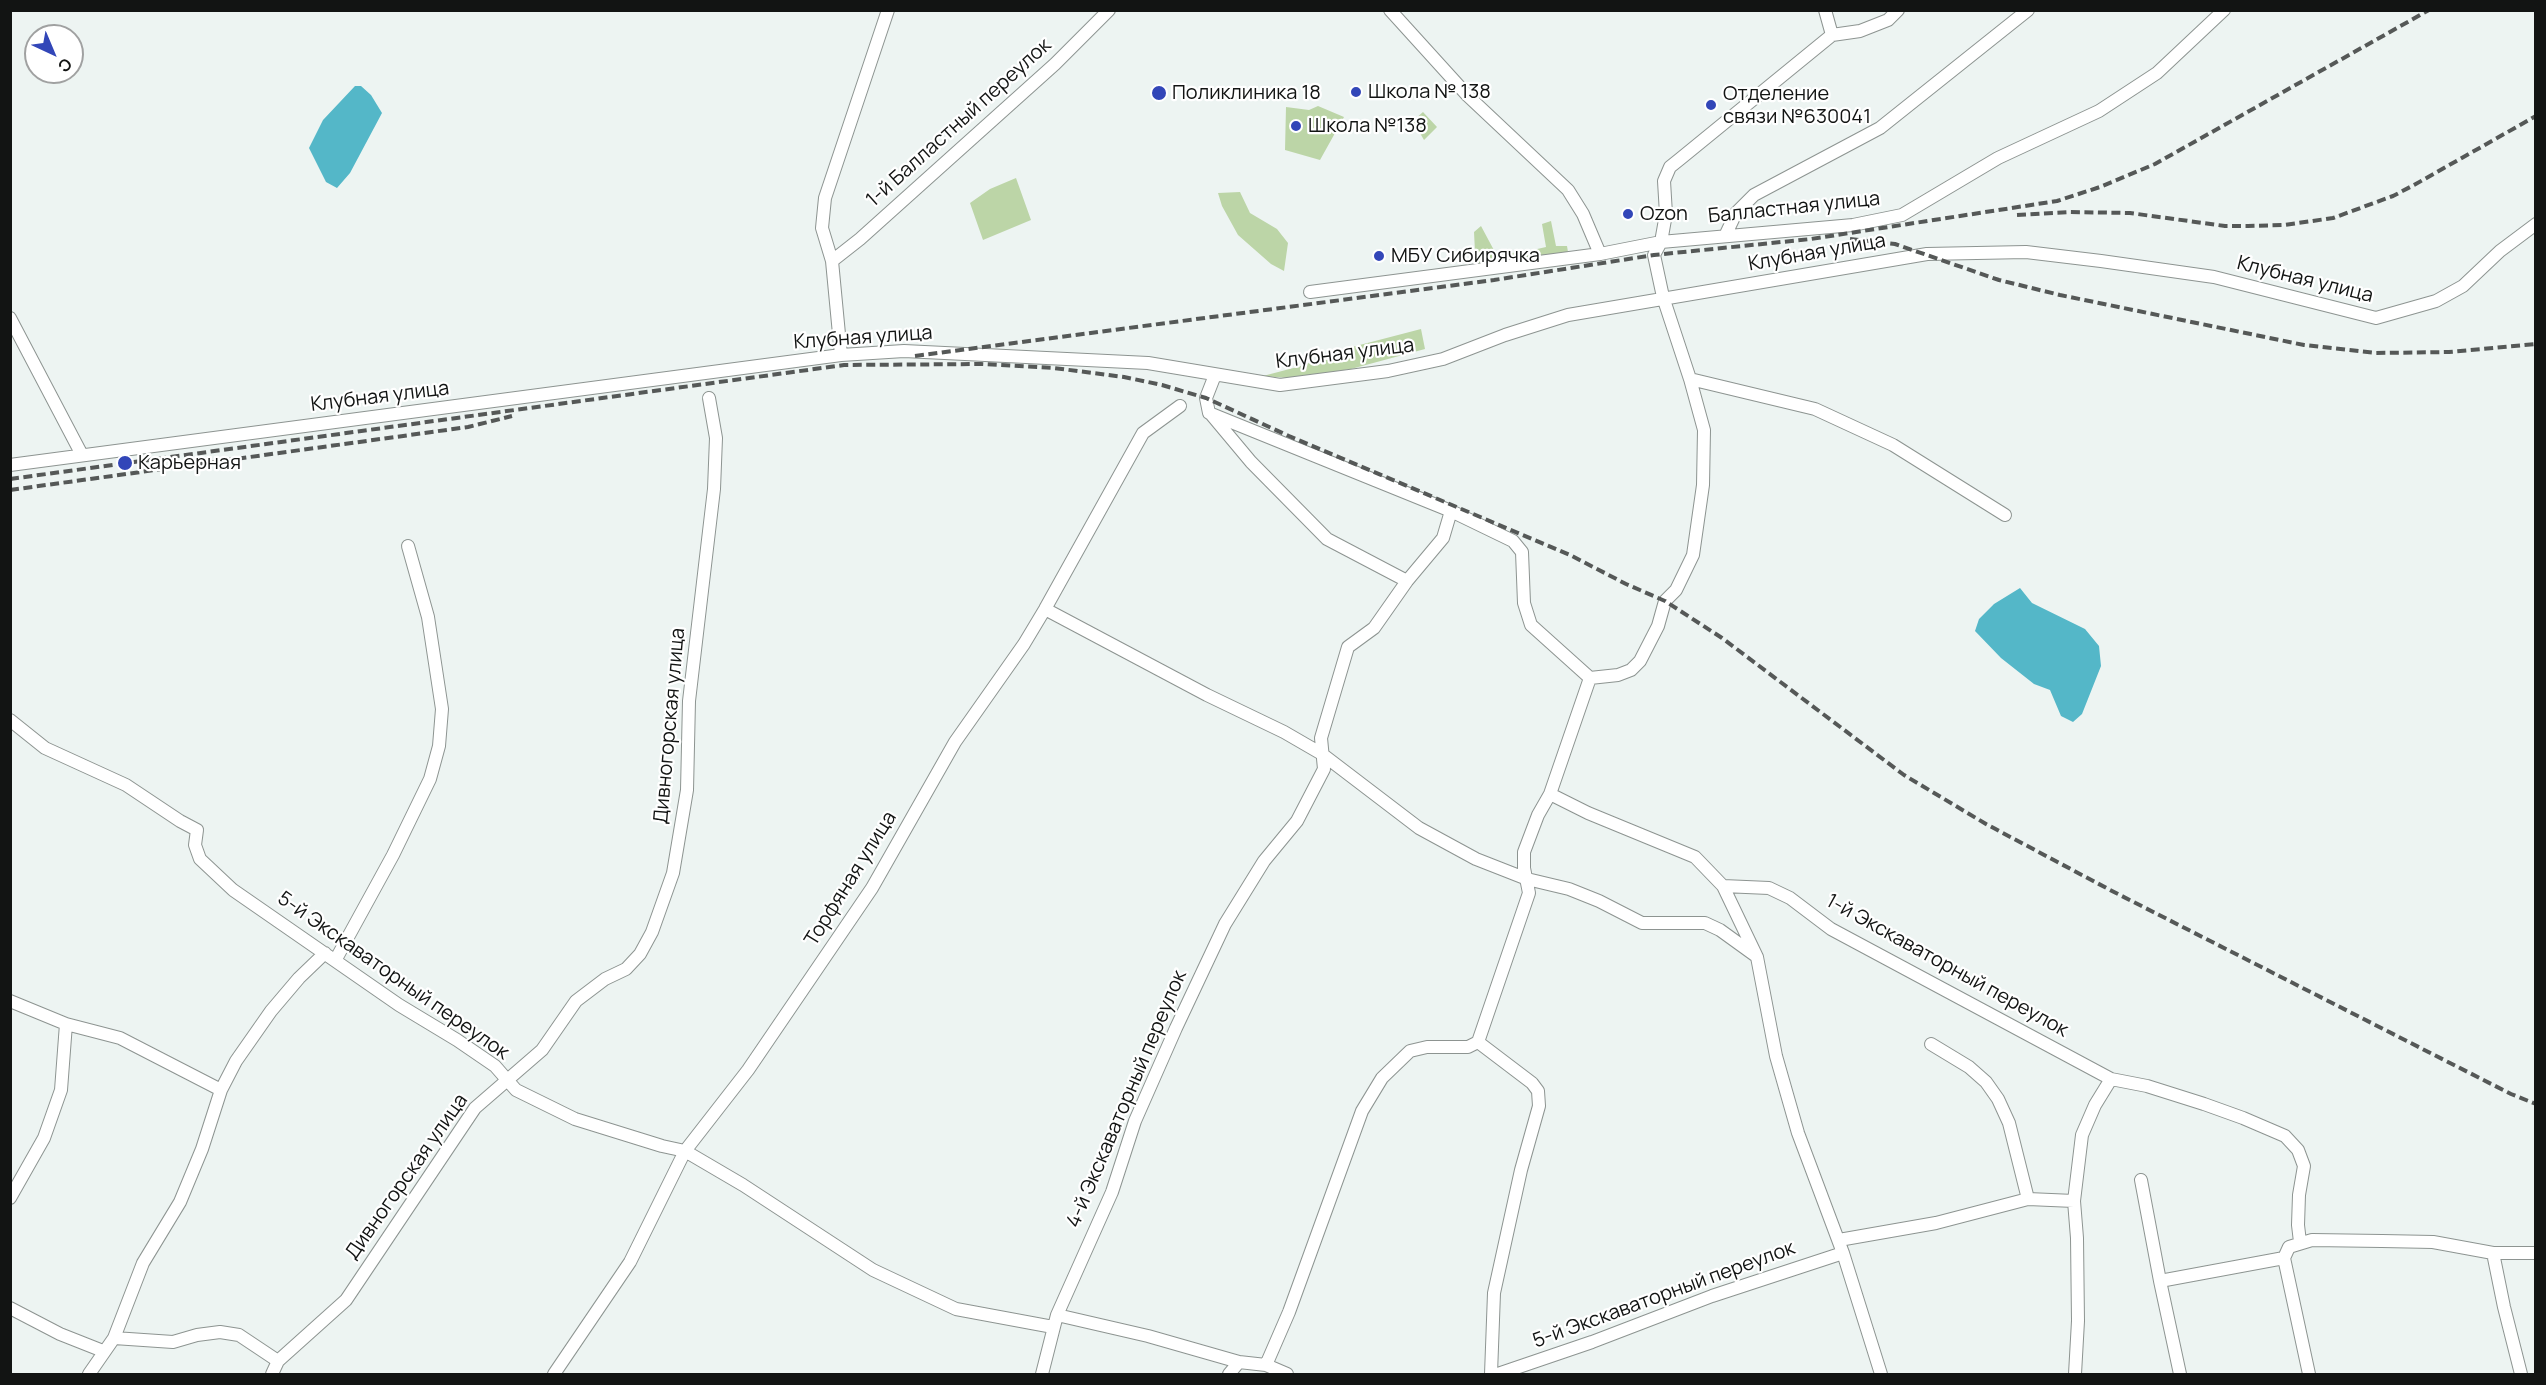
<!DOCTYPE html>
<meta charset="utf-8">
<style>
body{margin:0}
#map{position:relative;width:2546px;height:1385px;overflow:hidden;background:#edf4f2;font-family:Manrope,sans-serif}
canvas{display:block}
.frame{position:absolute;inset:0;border:12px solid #121413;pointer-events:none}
.north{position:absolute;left:24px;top:24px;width:60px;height:60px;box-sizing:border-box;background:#fff;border:2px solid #a0a1a1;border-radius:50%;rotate:136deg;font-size:16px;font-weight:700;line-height:24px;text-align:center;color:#121413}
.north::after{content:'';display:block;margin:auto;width:21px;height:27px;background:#3246b8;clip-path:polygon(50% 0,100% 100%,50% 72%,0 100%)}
</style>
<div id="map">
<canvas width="2546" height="1385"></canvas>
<div class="frame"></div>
<div class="north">С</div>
</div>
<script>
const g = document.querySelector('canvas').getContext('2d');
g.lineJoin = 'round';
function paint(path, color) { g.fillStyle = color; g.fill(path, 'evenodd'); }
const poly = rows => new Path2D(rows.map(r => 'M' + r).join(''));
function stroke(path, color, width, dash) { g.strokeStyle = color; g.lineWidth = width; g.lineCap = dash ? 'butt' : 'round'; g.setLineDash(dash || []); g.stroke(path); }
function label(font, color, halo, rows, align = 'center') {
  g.font = font + ' Manrope,sans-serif'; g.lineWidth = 4.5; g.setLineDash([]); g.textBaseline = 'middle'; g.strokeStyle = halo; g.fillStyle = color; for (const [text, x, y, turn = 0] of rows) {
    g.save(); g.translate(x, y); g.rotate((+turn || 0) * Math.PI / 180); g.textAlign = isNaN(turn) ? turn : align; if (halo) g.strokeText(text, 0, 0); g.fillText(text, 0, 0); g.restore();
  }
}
paint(poly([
 [1318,106,1344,117,1320,160,1285,150,1286,107,1309,110],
 [1423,112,1437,127,1424,140,1413,121],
 [1016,178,1031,220,983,240,970,203,990,189],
 [1240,192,1250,213,1277,229,1288,243,1284,271,1271,264,1238,235,1222,206,1218,193],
 [1551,221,1556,246,1567,246,1568,252,1481,268,1475,252,1474,232,1481,226,1496,254,1524,252,1546,247,1542,224],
 [1421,329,1425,349,1351,369,1288,378,1263,376,1301,366,1352,347]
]), '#bcd5a7');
paint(poly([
 [355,86,361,86,371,95,382,113,350,173,337,188,326,182,309,148,323,120],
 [2020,588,2032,603,2085,629,2099,646,2101,666,2082,714,2073,722,2061,716,2050,690,2034,684,2001,658,1975,631,1979,619,1994,604]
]), '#54b7c8');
const minor = poly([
 [1390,10,1468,96,1568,190,1583,214,1600,254],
 [1832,35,1860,31,1888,20,1898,10],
 [1725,236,1736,213,1754,195,1880,128,2028,10],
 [832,261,860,239,1055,64,1109,10],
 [1310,292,1600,254,1661,242,1853,225,1902,215,1998,158,2099,111,2157,73,2224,10],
 [10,318,82,455],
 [841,355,832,261,822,228,825,198,888,10],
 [1215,375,1206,398,1209,413,1451,511,1513,541,1522,552,1524,603,1531,625,1590,678,1550,794,1588,813,1695,857,1723,886,1757,957,1776,1056,1798,1133,1843,1253,1881,1374],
 [1690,379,1815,409,1893,445,2005,515],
 [1210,413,1251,462,1327,539,1407,581],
 [10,465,841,355,904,351,1148,363,1280,385,1388,371,1443,359,1505,335,1568,315,1927,254,2026,252,2101,261,2214,277,2376,318,2436,301,2463,286,2500,251,2536,224],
 [1045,609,1207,695,1284,732,1322,754,1419,828,1476,859,1527,879,1569,889,1599,901,1642,923,1705,923,1720,930,1756,956],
 [1590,678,1618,675,1631,670,1640,661,1658,626,1665,601,1676,590,1693,555,1703,485,1704,430,1690,379,1663,297,1654,255,1661,242,1666,214,1664,181,1670,167,1680,159,1832,35,1825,10],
 [10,720,45,748,126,785,180,821,197,830,195,845,200,859,233,890,399,1005,457,1040,495,1066,516,1090,575,1119,662,1146,685,1151,743,1185,873,1270,956,1309,1053,1327],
 [1723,886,1769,888,1790,898,1831,929,2111,1079,2095,1105,2082,1135,2074,1201,2077,1238,2078,1321,2075,1374],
 [336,959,393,855,430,779,439,746,442,709,428,617,408,546],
 [10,1001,66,1024,120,1038,221,1090],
 [1478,1042,1532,1083,1538,1091,1539,1106,1521,1170,1494,1293,1491,1374],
 [1931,1044,1969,1067,1986,1082,1998,1099,2009,1123,2028,1199],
 [2111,1079,2147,1086,2204,1104,2243,1118,2285,1136,2298,1150,2304,1166,2299,1195,2298,1225,2300,1242],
 [2141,1180,2160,1281,2284,1258],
 [10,1198,44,1138,61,1090,66,1024],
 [1839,1240,1936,1223,2028,1199,2074,1201],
 [2493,1253,2504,1307,2521,1374],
 [2160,1281,2180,1374],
 [10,1308,60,1334,103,1351],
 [1057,1315,1148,1336,1239,1362,1266,1365,1287,1374],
 [114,1338,173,1342,197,1335,220,1332,239,1335,278,1361],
 [1266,1365,1289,1312,1362,1111,1382,1078,1410,1051,1427,1047,1468,1047,1478,1042,1529,893,1524,868,1524,852,1538,815,1550,794],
 [89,1374,114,1338,143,1263,180,1202,202,1149,221,1090,236,1061,271,1011,299,978,325,953],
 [272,1374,278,1361,346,1300,475,1108,542,1050,576,1001,605,979,626,969,640,954,652,932,673,873,687,790,689,701,714,489,716,438,709,398],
 [554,1374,630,1262,685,1151,748,1070,872,888,955,742,1024,644,1045,609,1143,433,1180,406],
 [1042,1374,1057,1315,1112,1192,1135,1121,1176,1028,1225,924,1264,861,1297,821,1324,769,1321,738,1348,647,1374,628,1407,581,1443,538,1451,511],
 [1229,1374,1239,1362],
 [1498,1374,1592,1342,1712,1296,1843,1253],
 [2309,1374,2284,1258,2289,1247,2312,1240,2382,1241,2433,1242,2493,1253,2536,1253]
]);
stroke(minor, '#8d9491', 14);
stroke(minor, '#fff', 12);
stroke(poly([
 [2017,215,2069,212,2130,213,2225,226,2248,226,2284,225,2333,218,2393,196,2414,185,2536,116],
 [1850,239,1895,244,1999,280,2060,295,2304,345,2376,353,2449,352,2536,344],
 [915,356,1494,280,1654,255,1811,239,2057,201,2100,187,2155,164,2429,10],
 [10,479,844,365,981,364,1054,368,1124,377,1162,385,1206,398,1289,436,1570,555,1626,584,1665,601,1722,638,1904,775,1986,824,2112,891,2511,1094,2536,1104],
 [10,490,468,427,512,416]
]), '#555857', 4, [9, 4.5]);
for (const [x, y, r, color] of [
 [1356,92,6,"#3246b8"],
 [1159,93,8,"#3246b8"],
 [1711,105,6,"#3246b8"],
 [1296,126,6,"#3246b8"],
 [1628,214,6,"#3246b8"],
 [1379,256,6,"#3246b8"],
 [125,463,8,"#3246b8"]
]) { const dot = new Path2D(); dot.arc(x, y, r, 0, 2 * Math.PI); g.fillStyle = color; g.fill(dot); stroke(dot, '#fff', 2); }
label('20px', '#121413', '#fff', [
 ["Школа № 138",1368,92],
 ["Поликлиника 18",1172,93],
 ["Отделение",1723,94],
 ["связи №630041",1723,117],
 ["Школа №138",1308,126],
 ["Ozon",1640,214],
 ["МБУ Сибирячка",1391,256],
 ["Карьерная",138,463]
], 'left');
label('20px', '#121413', '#fff', [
 ["1-й Балластный переулок",959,123,-42],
 ["Балластная улица",1794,208,-6],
 ["Клубная улица",1817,253,-10],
 ["Клубная улица",2305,280,14],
 ["Клубная улица",863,338,-4],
 ["Клубная улица",1345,354,-7],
 ["Клубная улица",380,397,-7],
 ["Дивногорская улица",670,726,-85],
 ["Торфяная улица",851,879,-58],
 ["1-й Экскаваторный переулок",1947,966,29],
 ["5-й Экскаваторный переулок",393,976,35],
 ["4-й Экскаваторный переулок",1127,1099,-67],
 ["Дивногорская улица",407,1177,-55],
 ["5-й Экскаваторный переулок",1664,1295,-20]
]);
</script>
